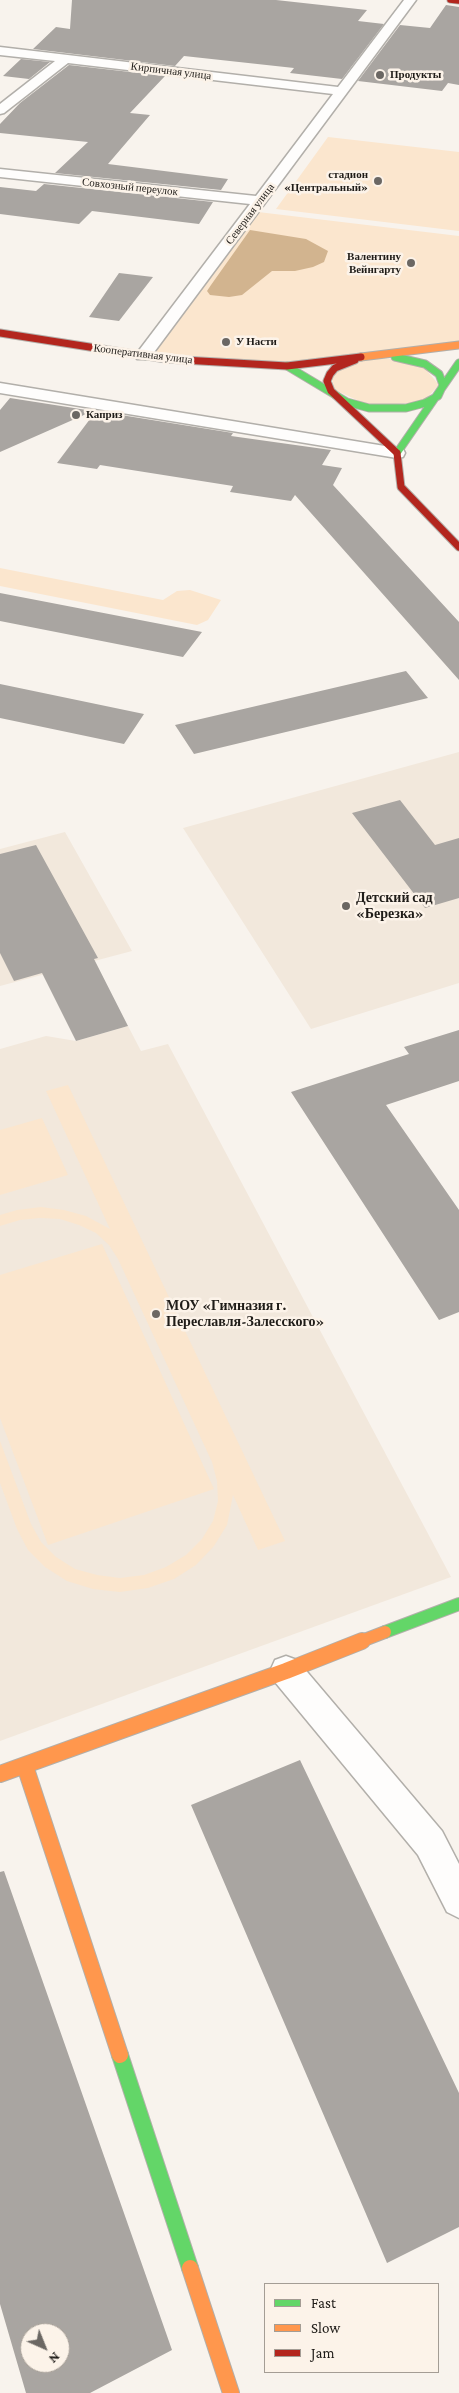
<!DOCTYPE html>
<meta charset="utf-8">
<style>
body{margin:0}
#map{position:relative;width:459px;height:2393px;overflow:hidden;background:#f8f3ed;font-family:"Crimson Pro",serif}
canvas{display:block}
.legend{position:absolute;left:264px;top:2283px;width:175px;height:90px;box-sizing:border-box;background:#fcf3e9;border:1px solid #a49d95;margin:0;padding:6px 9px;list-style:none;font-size:15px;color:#1f1c18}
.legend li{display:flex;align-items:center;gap:10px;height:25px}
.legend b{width:25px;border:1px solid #a49d95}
.north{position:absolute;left:20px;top:2323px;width:50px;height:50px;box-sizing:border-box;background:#fcf3e9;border:1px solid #a49d95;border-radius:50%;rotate:136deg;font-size:14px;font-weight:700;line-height:20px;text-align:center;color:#1f1c18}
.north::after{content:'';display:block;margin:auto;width:18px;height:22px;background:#6b6763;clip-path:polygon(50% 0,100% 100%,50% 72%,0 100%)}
</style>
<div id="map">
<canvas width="459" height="2393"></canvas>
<ul class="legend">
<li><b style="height:6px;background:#63d668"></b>Fast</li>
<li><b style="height:6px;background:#ff974d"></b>Slow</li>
<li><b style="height:6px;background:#b3261e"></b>Jam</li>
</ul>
<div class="north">N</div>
</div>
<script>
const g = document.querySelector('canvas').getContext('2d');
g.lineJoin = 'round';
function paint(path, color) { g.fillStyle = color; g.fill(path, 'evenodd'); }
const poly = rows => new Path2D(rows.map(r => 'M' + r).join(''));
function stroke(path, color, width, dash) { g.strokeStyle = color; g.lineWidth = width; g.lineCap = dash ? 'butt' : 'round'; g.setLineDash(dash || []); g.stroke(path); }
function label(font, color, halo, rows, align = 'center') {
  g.font = font + ' "Crimson Pro",serif'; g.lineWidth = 5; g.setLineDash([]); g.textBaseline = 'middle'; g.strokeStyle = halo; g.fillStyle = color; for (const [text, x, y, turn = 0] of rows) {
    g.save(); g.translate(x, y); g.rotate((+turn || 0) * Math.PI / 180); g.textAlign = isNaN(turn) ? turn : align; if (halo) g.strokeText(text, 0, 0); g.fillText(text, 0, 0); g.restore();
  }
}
paint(poly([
 [459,752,459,983,311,1029,183,828],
 [65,832,132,951,0,986,0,849],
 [128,1026,141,1051,168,1044,451,1577,0,1741,0,1049,46,1036,76,1041]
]), '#f2e8dc');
paint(poly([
 [328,137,459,152,459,231,276,209],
 [258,212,459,236,459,341,286,363,152,353],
 [380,358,404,360,423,366,439,385,423,402,370,406,335,390,332,379,339,369,356,361],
 [0,568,163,600,177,591,190,590,221,600,208,620,197,625,0,586],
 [68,1085,285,1541,258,1550,233,1495,227,1525,214,1546,196,1565,174,1579,148,1588,120,1592,93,1589,67,1581,45,1567,28,1550,17,1529,0,1483,0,1441,31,1524,41,1542,56,1557,75,1569,97,1575,120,1578,144,1575,166,1567,186,1555,202,1539,213,1521,218,1501,217,1481,212,1462,118,1259,109,1245,96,1233,79,1225,60,1219,40,1218,20,1220,0,1226,0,1215,17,1210,41,1207,64,1210,86,1216,110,1229,46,1091],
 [42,1118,68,1175,0,1195,0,1130],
 [102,1244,214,1489,48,1545,0,1418,0,1275]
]), '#fbe6ce');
paint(poly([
 [250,230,306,239,328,251,324,262,313,267,295,271,272,271,242,295,229,297,210,295,207,291,211,285]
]), '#d2b48f');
paint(poly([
 [72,0,276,0,367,10,358,21,384,24,342,79,290,73,294,68,184,56,175,66,33,49,56,27,70,29],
 [446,5,459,7,459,85,448,83,442,91,358,81,400,25,430,28],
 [21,59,50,62,29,79,3,76],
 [69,65,165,76,130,113,150,115,108,164,228,179,221,190,55,173,88,142,0,133,0,124,20,103],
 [44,184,213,202,199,224,92,211,79,224,0,214,0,187,36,191],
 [119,273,153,277,119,321,89,317],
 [10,398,93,411,0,452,0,410],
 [96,411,233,433,231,436,331,450,322,465,342,468,333,485,459,622,459,680,295,495,291,501,230,492,233,486,100,465,97,469,57,463],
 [0,593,202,632,183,657,0,621],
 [406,671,428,698,194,754,175,725],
 [0,684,144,714,124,744,0,718],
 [400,800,435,845,459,838,459,898,425,908,352,813],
 [36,845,98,958,94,959,128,1026,76,1041,42,973,14,981,0,953,0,854],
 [459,1030,459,1081,386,1105,459,1210,459,1312,439,1320,291,1092,409,1054,404,1047],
 [300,1760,459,2093,459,2227,387,2263,191,1805],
 [4,1871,172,2350,90,2393,26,2393,0,2304,0,1872],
 [30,2333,60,2333,60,2363,30,2363]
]), '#a9a5a1');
const street = poly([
 [404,0,416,0,149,359,137,359,135,356,137,353,250,204,0,177,0,169,256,196,333,94,68,63,4,113,0,114,0,104,55,61,0,55,0,47,338,87,404,0],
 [0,383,397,448,403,449,405,453,403,457,397,458,0,393,0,383],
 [286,1656,297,1660,442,1831,459,1864,459,1918,447,1912,418,1855,275,1682,270,1671,275,1660,286,1656]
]);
const fastFar2 = poly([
 [287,366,347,402,369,408,406,408,425,403,438,396,443,385,439,374,425,364,395,357],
 [397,453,459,363]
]);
const fastFar1 = poly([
 [385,1632,459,1604]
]);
const fast = poly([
 [120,2055,190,2268]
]);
const slowFar2 = poly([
 [361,357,459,345]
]);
const slowFar1 = poly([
 [359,1642,385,1632]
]);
const slow = poly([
 [25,1766,120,2055],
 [0,1774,286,1671,362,1641],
 [190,2268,231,2393]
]);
const jamFar1 = poly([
 [450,0,459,1]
]);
const jam = poly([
 [0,333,166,359,287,366,361,357],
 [355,360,335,368,330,374,327,381,331,391,397,453],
 [397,453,401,487,459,547]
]);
stroke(street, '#b2afaa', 3);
stroke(fastFar2, '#b2afaa', 9);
stroke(fastFar1, '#b2afaa', 14);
stroke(fast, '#b2afaa', 18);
stroke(slowFar2, '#b2afaa', 9);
stroke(slowFar1, '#b2afaa', 14);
stroke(slow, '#b2afaa', 18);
stroke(jamFar1, '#b2afaa', 7);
stroke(jam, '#b2afaa', 9);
paint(street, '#fefdfc');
stroke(fastFar2, '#63d668', 7);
stroke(fastFar1, '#63d668', 12);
stroke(fast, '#63d668', 16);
stroke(slowFar2, '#ff974d', 7);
stroke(slowFar1, '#ff974d', 12);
stroke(slow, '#ff974d', 16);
stroke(jamFar1, '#b3261e', 5.5);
stroke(jam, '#b3261e', 7);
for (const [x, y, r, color] of [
 [380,75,5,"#6b6763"],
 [378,181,5,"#6b6763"],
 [411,263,5,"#6b6763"],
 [226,342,5,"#6b6763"],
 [76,415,5,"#6b6763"],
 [346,906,5,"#6b6763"],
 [156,1314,5,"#6b6763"]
]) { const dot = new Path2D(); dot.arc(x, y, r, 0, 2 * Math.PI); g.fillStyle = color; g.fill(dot); stroke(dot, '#fcf3e9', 2); }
label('11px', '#1f1c18', '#fcf3e9', [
 ["Кирпичная улица",171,71,7],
 ["Совхозный переулок",130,187,6],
 ["Северная улица",250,214,-53],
 ["Кооперативная улица",143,354,7]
]);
label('bold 11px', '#1f1c18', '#fcf3e9', [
 ["Продукты",390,75],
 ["стадион",368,175,"right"],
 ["«Центральный»",368,188,"right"],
 ["Валентину",401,257,"right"],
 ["Вейнгарту",401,270,"right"],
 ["У Насти",236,342],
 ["Каприз",86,415]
], 'left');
label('bold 14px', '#1f1c18', '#fcf3e9', [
 ["Детский сад",356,898],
 ["«Березка»",356,914],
 ["МОУ «Гимназия г.",166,1306],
 ["Переславля-Залесского»",166,1322]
], 'left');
</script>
